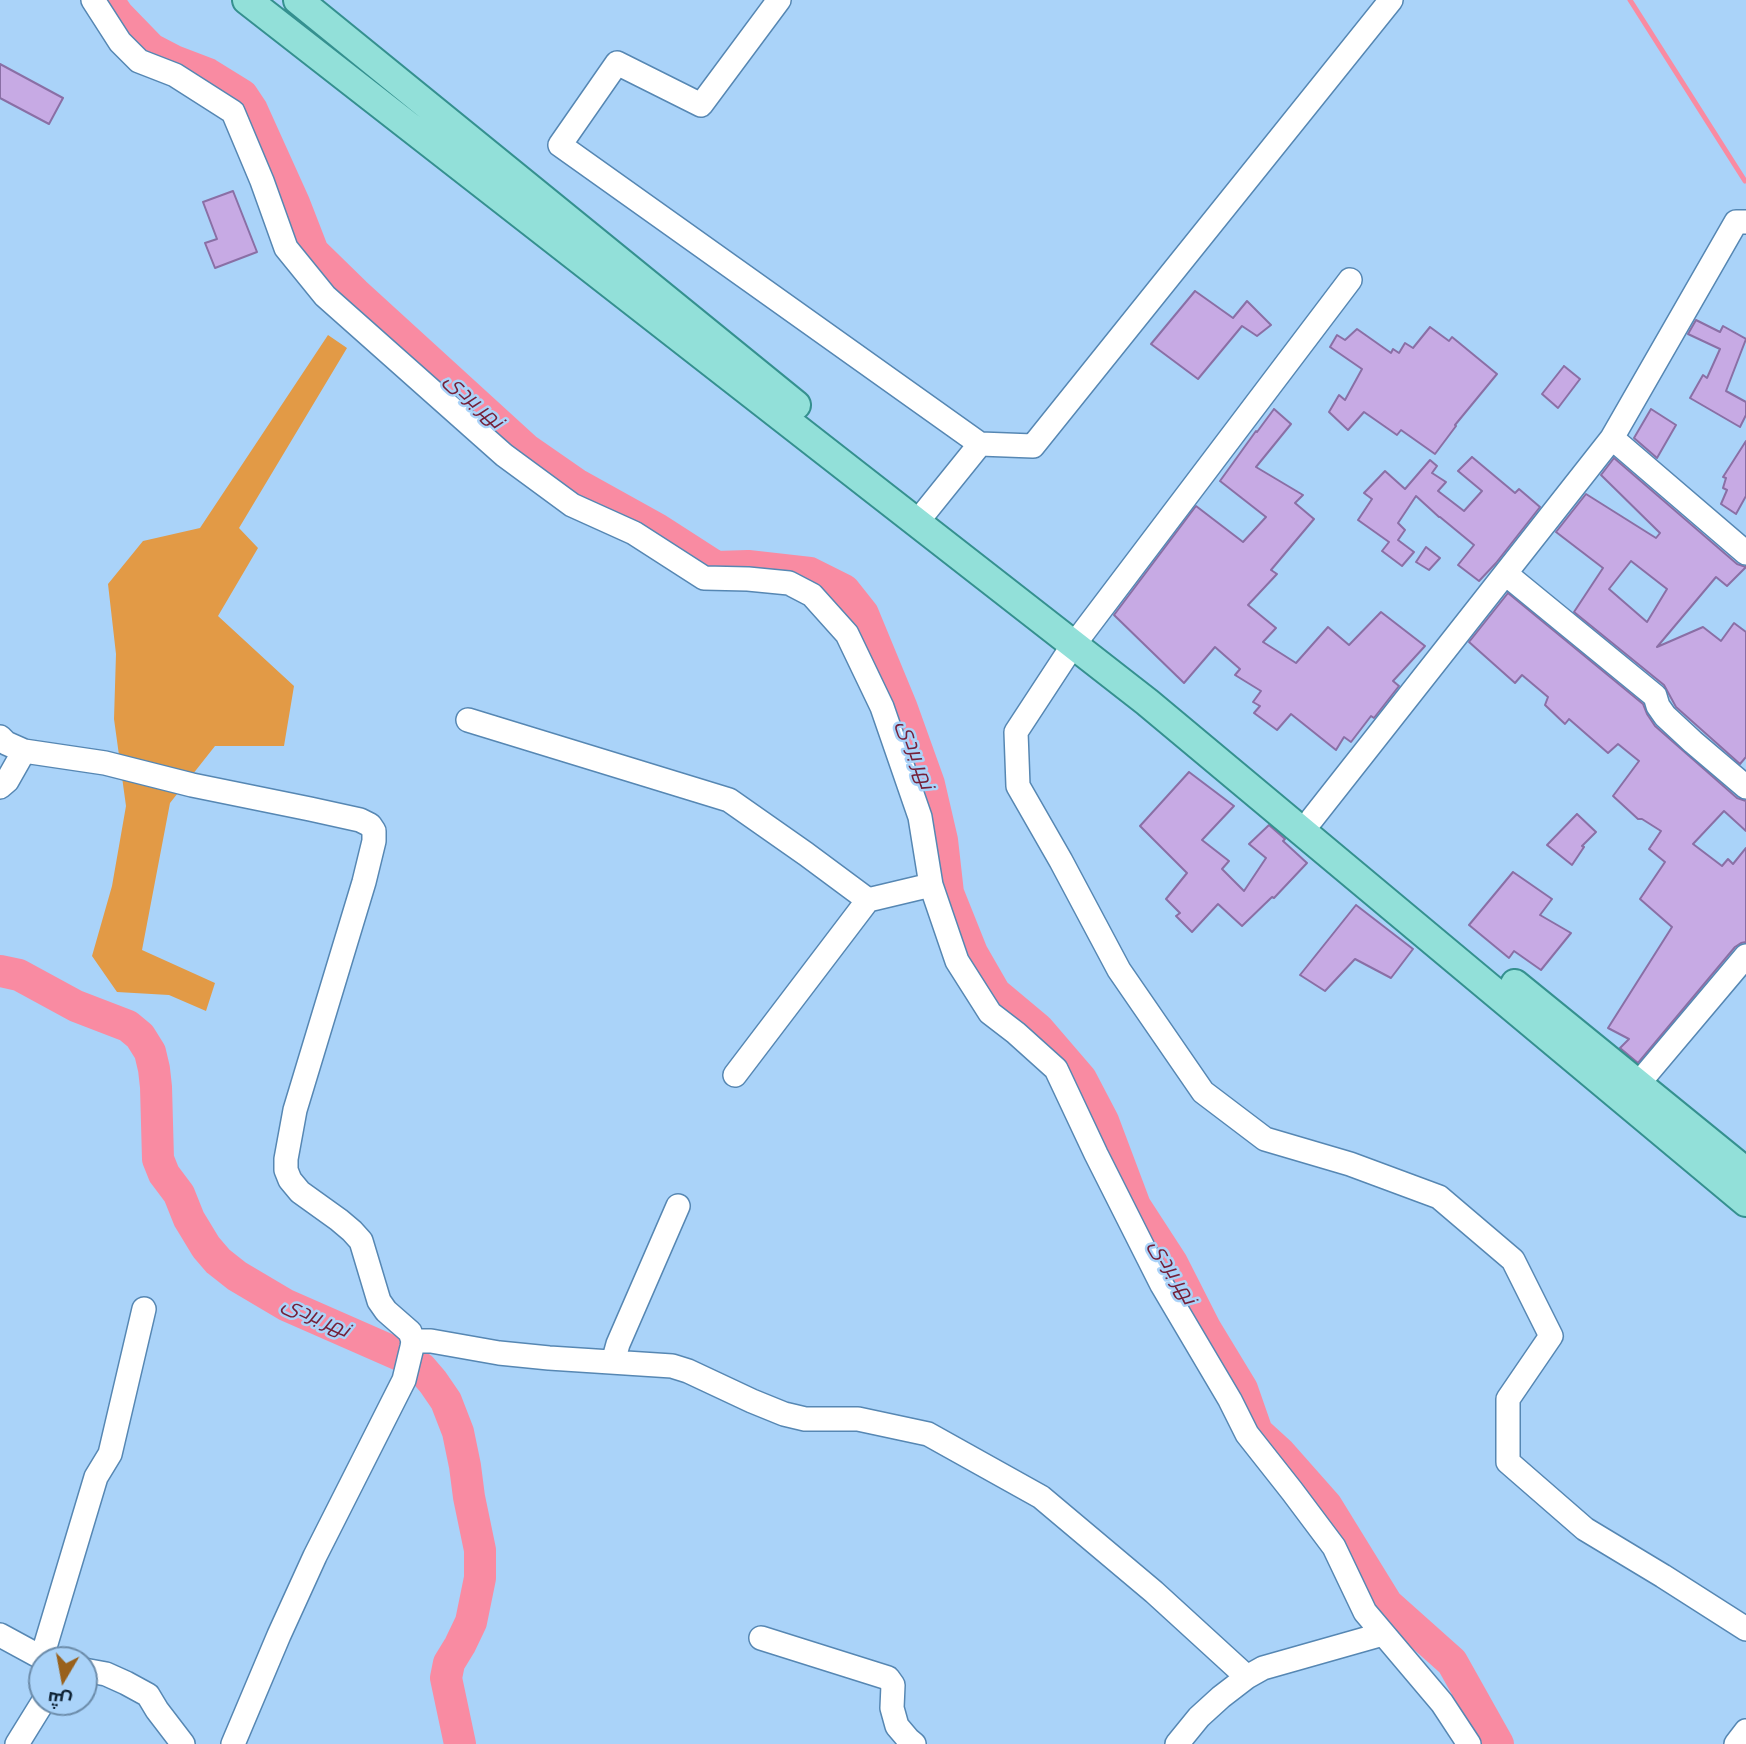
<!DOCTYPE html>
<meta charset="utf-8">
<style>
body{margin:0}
#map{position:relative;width:1746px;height:1744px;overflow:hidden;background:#aad3f9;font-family:Karla,Cairo,sans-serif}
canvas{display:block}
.north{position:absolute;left:28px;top:1646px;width:70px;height:70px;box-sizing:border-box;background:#aad3f9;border:2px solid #6c8caa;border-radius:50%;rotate:190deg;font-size:19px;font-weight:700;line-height:28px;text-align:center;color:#0e2234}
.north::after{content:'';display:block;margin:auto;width:24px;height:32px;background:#99611c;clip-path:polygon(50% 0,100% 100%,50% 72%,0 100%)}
</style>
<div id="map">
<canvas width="1746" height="1744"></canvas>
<div class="north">ش</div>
</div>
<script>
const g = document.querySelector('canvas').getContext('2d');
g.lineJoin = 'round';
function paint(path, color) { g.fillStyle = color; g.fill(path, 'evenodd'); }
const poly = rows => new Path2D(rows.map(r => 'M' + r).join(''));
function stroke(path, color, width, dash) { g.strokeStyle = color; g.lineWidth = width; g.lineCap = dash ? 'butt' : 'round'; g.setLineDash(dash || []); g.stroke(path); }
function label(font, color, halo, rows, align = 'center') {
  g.font = font + ' Karla,Cairo,sans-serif'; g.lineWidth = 5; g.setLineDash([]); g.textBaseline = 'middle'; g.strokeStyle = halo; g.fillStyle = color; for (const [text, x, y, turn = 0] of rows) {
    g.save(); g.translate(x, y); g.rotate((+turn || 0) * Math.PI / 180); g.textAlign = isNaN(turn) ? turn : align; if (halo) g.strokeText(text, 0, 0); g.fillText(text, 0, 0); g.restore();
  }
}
paint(poly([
 [328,335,347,348,239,528,258,548,218,616,294,686,284,746,215,746,170,803,142,950,215,983,206,1011,169,995,117,992,92,956,112,886,126,806,114,719,116,654,108,584,143,541,200,528]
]), '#e29a46');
stroke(poly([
 [1630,0,1745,181]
]), '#f98ba2', 5);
stroke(poly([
 [108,0,118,15,151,49,174,61,208,74,242,95,252,110,294,203,313,252,355,293,527,450,576,484,657,529,716,567,748,566,810,573,844,590,863,614,901,706,929,784,942,840,948,893,972,953,995,993,1038,1029,1081,1079,1103,1121,1135,1206,1172,1263,1205,1328,1242,1389,1257,1432,1280,1453,1326,1505,1387,1604,1452,1662,1498,1744],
 [0,971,19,975,76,1006,128,1026,140,1036,150,1052,154,1069,156,1087,158,1159,164,1174,179,1194,189,1219,206,1247,218,1261,237,1276,286,1305,409,1359,421,1368,433,1382,446,1401,458,1432,465,1466,469,1497,480,1550,480,1578,471,1622,460,1645,449,1663,446,1678,460,1744]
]), '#f98ba2', 32);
const building = poly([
 [0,64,63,98,49,124,0,98,0,64],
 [233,191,257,252,215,268,205,243,217,239,203,202,233,191],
 [1195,291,1233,318,1247,301,1271,325,1257,336,1242,326,1198,379,1151,344,1195,291],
 [1696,320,1720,332,1723,326,1746,339,1726,391,1746,402,1746,415,1740,427,1690,398,1703,375,1707,378,1720,349,1688,334,1696,320],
 [1430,327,1449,341,1452,337,1497,374,1455,425,1456,426,1435,454,1401,430,1397,435,1364,412,1348,430,1329,412,1339,395,1345,400,1362,369,1330,347,1337,335,1345,340,1357,329,1391,353,1393,349,1399,353,1405,343,1413,348,1430,327],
 [1564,366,1580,379,1558,408,1542,394,1564,366],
 [1274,409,1291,424,1256,467,1303,495,1295,503,1314,519,1271,570,1277,574,1248,605,1276,628,1263,642,1296,663,1328,627,1349,645,1381,612,1425,646,1393,681,1399,686,1374,718,1371,716,1351,742,1344,737,1336,750,1291,714,1277,730,1254,713,1260,706,1253,702,1261,691,1235,675,1240,669,1215,647,1184,683,1114,615,1196,506,1243,542,1266,517,1220,481,1256,431,1257,432,1274,409],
 [1651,409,1676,425,1657,458,1634,438,1651,409],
 [1746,441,1746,496,1736,514,1721,504,1727,490,1723,488,1726,478,1723,477,1746,441],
 [1472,457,1515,493,1519,489,1540,507,1496,563,1479,581,1458,565,1474,545,1440,517,1439,517,1416,496,1398,523,1405,530,1398,540,1414,552,1402,566,1382,551,1389,542,1358,520,1372,499,1364,493,1385,471,1405,489,1430,460,1437,466,1432,473,1446,482,1438,491,1464,511,1482,491,1458,471,1472,457],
 [1614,458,1737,564,1746,567,1727,586,1716,577,1657,647,1703,627,1721,641,1734,623,1746,632,1746,757,1740,764,1676,707,1664,685,1574,612,1603,568,1556,532,1586,494,1656,538,1660,533,1601,475,1614,458],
 [1631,561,1667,589,1647,622,1609,589,1631,561],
 [1426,547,1440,558,1429,570,1416,562,1426,547],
 [1508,593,1643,704,1647,714,1655,726,1737,798,1746,801,1746,831,1724,811,1693,844,1722,866,1728,859,1733,864,1746,848,1746,942,1741,943,1735,947,1638,1063,1620,1048,1629,1039,1608,1028,1672,927,1640,899,1665,862,1649,849,1661,831,1642,819,1638,819,1613,796,1639,761,1618,744,1608,753,1569,719,1565,724,1545,705,1548,697,1522,675,1515,683,1469,642,1508,593],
 [1189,772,1234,806,1202,840,1229,861,1222,869,1244,891,1266,858,1249,844,1269,825,1285,839,1283,841,1307,863,1274,898,1272,897,1242,926,1218,904,1192,932,1176,916,1180,913,1166,899,1187,873,1140,826,1189,772],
 [1577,814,1596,832,1582,846,1584,847,1572,865,1547,845,1577,814],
 [1513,872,1552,899,1540,915,1571,933,1541,970,1514,951,1509,958,1469,925,1513,872],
 [1356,905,1413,949,1391,978,1355,959,1325,991,1300,975,1356,905]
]);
paint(building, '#c7aae4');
stroke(building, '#8a6fa5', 2);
const minor = poly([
 [93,0,120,42,139,61,175,75,233,112,262,181,286,248,325,296,504,455,572,505,634,533,704,578,748,579,789,583,812,595,847,634,882,707,920,817,931,885,957,961,990,1013,1016,1033,1056,1069,1096,1154,1162,1285,1230,1400,1247,1434,1292,1491,1334,1547,1365,1612,1442,1703,1469,1744],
 [779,0,701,105,617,63,560,145,980,444,1033,446,1391,0],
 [1612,438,1746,553],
 [926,511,980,444],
 [1506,574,1655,696,1658,706,1665,716,1693,742,1746,787],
 [1082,634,1350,280],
 [1073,645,1016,732,1018,786,1061,861,1119,970,1203,1092,1265,1139,1350,1164,1439,1197,1513,1260,1551,1336,1508,1399,1508,1462,1585,1529,1663,1576,1746,1629],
 [468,720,729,800,806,854,868,900,931,885],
 [0,737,6,743,24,751,105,763,192,785,310,809,360,820,370,825,374,831,374,841,364,882,295,1110,286,1159,286,1170,290,1180,300,1192,339,1220,352,1231,361,1241,379,1301,386,1311,410,1332,413,1341,412,1347,404,1380,315,1556,279,1635,233,1744],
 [0,787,7,781,24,751],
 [1312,819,1612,438,1736,222,1746,222],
 [735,1075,868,900],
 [1638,1084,1746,956],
 [413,1341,431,1341,499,1353,549,1358,672,1366,688,1371,752,1401,784,1414,805,1419,858,1419,928,1434,1041,1497,1154,1592,1247,1677],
 [613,1362,618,1344,678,1206],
 [0,1635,46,1660],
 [761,1638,888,1678,893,1685,892,1708,897,1726,908,1739,914,1744],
 [42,1657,96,1477,110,1454,144,1309],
 [84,1670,106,1674,126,1683,148,1695,157,1710,183,1744],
 [17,1744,43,1702],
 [1177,1744,1199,1717,1221,1697,1247,1677,1263,1668,1383,1634],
 [1736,1744,1746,1731]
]);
const major = poly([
 [247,0,1147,702,1746,1202],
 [298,0,796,405],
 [1515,984,1746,1172]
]);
stroke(minor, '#5687b3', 26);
stroke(major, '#35908f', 32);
stroke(minor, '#fff', 23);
stroke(major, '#92e0d9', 28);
label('italic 21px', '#752039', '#aad3f9', [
 ["نهر بردى",474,401,43],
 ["نهر بردى",916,755,71],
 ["نهر بردى",1173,1272,60],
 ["نهر بردى",316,1317,25]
]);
</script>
